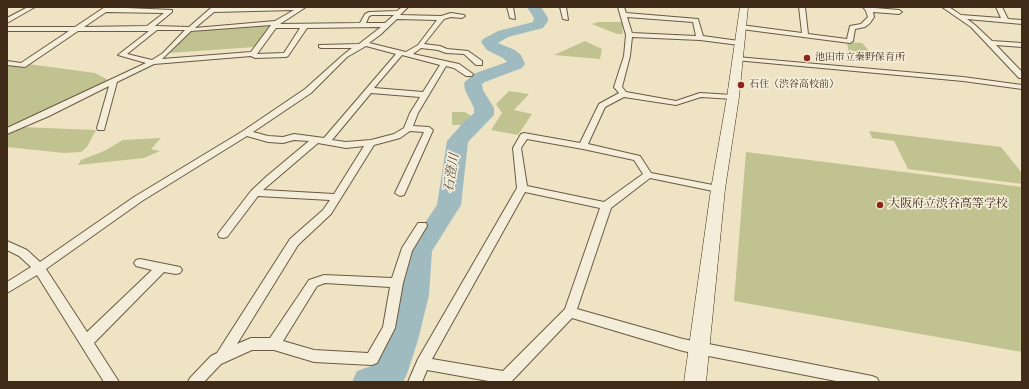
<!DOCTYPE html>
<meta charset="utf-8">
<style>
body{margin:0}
#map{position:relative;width:1029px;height:389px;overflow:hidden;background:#eee4c4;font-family:Vollkorn,serif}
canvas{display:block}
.frame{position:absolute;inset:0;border:8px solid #3f2b17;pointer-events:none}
</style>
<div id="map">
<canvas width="1029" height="389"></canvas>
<div class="frame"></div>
</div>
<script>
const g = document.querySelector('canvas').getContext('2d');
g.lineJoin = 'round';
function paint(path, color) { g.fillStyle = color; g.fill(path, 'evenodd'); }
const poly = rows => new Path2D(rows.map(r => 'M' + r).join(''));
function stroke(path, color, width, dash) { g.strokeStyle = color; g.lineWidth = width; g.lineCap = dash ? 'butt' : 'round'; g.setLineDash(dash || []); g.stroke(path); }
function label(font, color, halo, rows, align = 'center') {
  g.font = font + ' Vollkorn,"Noto Serif JP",serif'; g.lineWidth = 3.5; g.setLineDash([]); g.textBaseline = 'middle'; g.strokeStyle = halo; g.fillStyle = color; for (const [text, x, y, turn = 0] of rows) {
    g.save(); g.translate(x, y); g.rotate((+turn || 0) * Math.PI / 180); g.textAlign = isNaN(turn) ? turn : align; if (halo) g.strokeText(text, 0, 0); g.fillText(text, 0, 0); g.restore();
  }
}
paint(poly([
 [598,22,622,22,623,34,617,34,592,24],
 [270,25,272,26,255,47,169,53,190,32],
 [585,41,602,49,600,59,554,55],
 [847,42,862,43,872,54,870,56,849,55],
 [28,64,95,73,110,81,7,129,7,65],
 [509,91,529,94,514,110,532,114,518,135,491,130,502,113,496,104],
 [452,112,465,112,474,118,468,125,452,125],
 [20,127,96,130,87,147,81,152,64,153,7,147,7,133],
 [869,131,1001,147,1022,173,1022,184,908,169,894,141,872,138],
 [161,138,151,149,160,151,144,158,78,165,81,160,104,151,123,140],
 [746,152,1022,187,1022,352,734,301]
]), '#c0c28f');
stroke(poly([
 [385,382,390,374]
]), '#79817c', 5);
paint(poly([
 [527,7,541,7,548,18,548,21,543,28,508,37,498,43,515,50,521,55,525,64,522,68,485,82,482,84,483,90,494,108,494,115,468,142,461,205,432,251,429,295,418,340,407,374,403,382,352,382,357,371,377,364,386,340,399,295,406,251,437,205,447,141,462,124,474,113,474,108,465,90,464,83,473,74,507,62,503,58,487,50,481,42,483,39,498,31,533,22,534,18,527,7]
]), '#9fbbbf');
const street = poly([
 [28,7,35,7,7,23,7,18,28,7],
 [105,7,172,10,172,12,155,26,189,27,212,7,306,7,280,24,360,23,365,14,369,12,397,11,402,7,408,7,400,15,441,16,451,13,464,15,465,16,462,18,451,17,444,19,424,44,440,46,447,49,468,51,482,61,482,65,476,65,464,54,446,53,438,50,421,48,413,54,459,64,473,74,472,76,466,76,454,68,446,66,418,113,413,126,429,127,433,130,404,195,400,196,395,193,424,132,410,131,400,138,374,145,331,214,298,245,237,344,251,338,270,338,309,280,324,275,392,278,402,248,418,223,426,223,427,226,412,251,403,283,395,328,377,363,372,365,314,362,274,350,252,350,221,364,204,382,188,382,190,378,211,356,217,353,290,239,323,210,330,200,258,196,227,237,223,238,219,237,218,234,251,191,267,176,309,141,294,140,283,143,268,142,247,136,142,201,46,269,87,332,152,270,136,266,134,263,136,260,140,259,180,267,182,270,180,273,176,274,164,272,94,343,119,382,104,382,37,275,7,293,7,282,31,267,19,256,7,250,7,241,27,250,40,262,134,197,243,131,305,89,343,55,352,48,321,48,319,47,319,45,359,44,381,27,307,28,288,56,286,57,255,58,251,56,154,64,117,82,104,130,98,130,97,128,109,86,49,116,7,134,7,128,146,63,118,55,149,31,78,31,25,67,7,65,7,61,21,63,69,31,7,31,7,27,75,27,105,7],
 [294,10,275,21,195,28,214,12,294,10],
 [106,12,164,13,147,26,84,27,106,12],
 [372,15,394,15,385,23,366,23,369,16,372,15],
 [397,19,437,20,418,45,406,52,369,43,380,35,397,19],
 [271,25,251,52,162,59,191,31,271,25],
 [276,28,300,28,284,53,257,54,276,28],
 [157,30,185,30,163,53,152,60,127,54,157,30],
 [366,46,396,54,324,138,294,134,283,137,268,136,253,132,311,93,347,57,366,46],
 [402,55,440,65,423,92,374,88,402,55],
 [371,93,420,97,410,113,404,128,394,134,371,140,346,142,332,140,371,93],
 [318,143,346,148,364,146,334,194,263,190,318,143],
 [325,283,390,287,383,327,368,353,314,350,283,341,317,286,325,283],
 [507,7,513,7,515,19,510,18,507,7],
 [560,7,566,7,568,20,563,19,560,7],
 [618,7,624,7,626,13,698,19,703,36,739,41,742,43,739,45,700,40,632,37,630,56,622,87,626,92,676,101,700,93,733,95,737,97,733,99,701,97,676,105,624,97,605,107,588,144,640,156,651,173,718,186,723,189,718,192,650,178,611,208,577,309,683,339,872,376,877,378,879,382,841,382,683,351,572,318,511,382,494,382,427,370,422,382,408,382,418,359,517,188,513,148,521,134,524,133,580,143,599,104,619,93,614,87,624,56,626,35,618,7],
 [627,17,693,22,696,36,632,33,627,17],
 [527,139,583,149,634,160,643,174,604,202,527,186,521,148,527,139],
 [525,192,600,208,565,309,503,371,432,359,525,192],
 [799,7,805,7,808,34,847,39,850,26,861,24,868,17,866,11,863,7,899,10,902,12,899,14,873,12,874,17,870,23,865,27,855,29,853,41,850,43,741,29,738,27,741,25,802,33,799,7],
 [942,7,949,7,961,15,1001,18,996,7,1002,7,1008,19,1022,20,1022,24,967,19,975,25,992,41,1022,43,1022,47,996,45,1022,72,1022,78,1019,78,971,27,942,7],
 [737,57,963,77,1022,85,1022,89,963,81,735,60,733,59,737,57]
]);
const secondary = poly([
 [740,7,748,7,739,97,725,189,706,382,684,382,711,189,727,97,740,7]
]);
stroke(street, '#6b5942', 2);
stroke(secondary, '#3f2b17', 1);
paint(street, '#f4edd9');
paint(secondary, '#f4edd9');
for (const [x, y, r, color] of [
 [807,58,4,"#8f2418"],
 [741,85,4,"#8f2418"],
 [880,205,4,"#8f2418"]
]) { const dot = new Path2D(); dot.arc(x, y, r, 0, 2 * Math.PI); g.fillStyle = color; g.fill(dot); stroke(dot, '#f4edd9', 1.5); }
label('10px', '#3f2b17', '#f4edd9', [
 ["池田市立秦野保育所",815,58],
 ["石住（渋谷高校前）",749,85]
], 'left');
label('12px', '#3f2b17', '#f4edd9', [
 ["大阪府立渋谷高等学校",888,205]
], 'left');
label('italic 13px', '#574f41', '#f4edd9', [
 ["石澄川",453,173,-81]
]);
</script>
